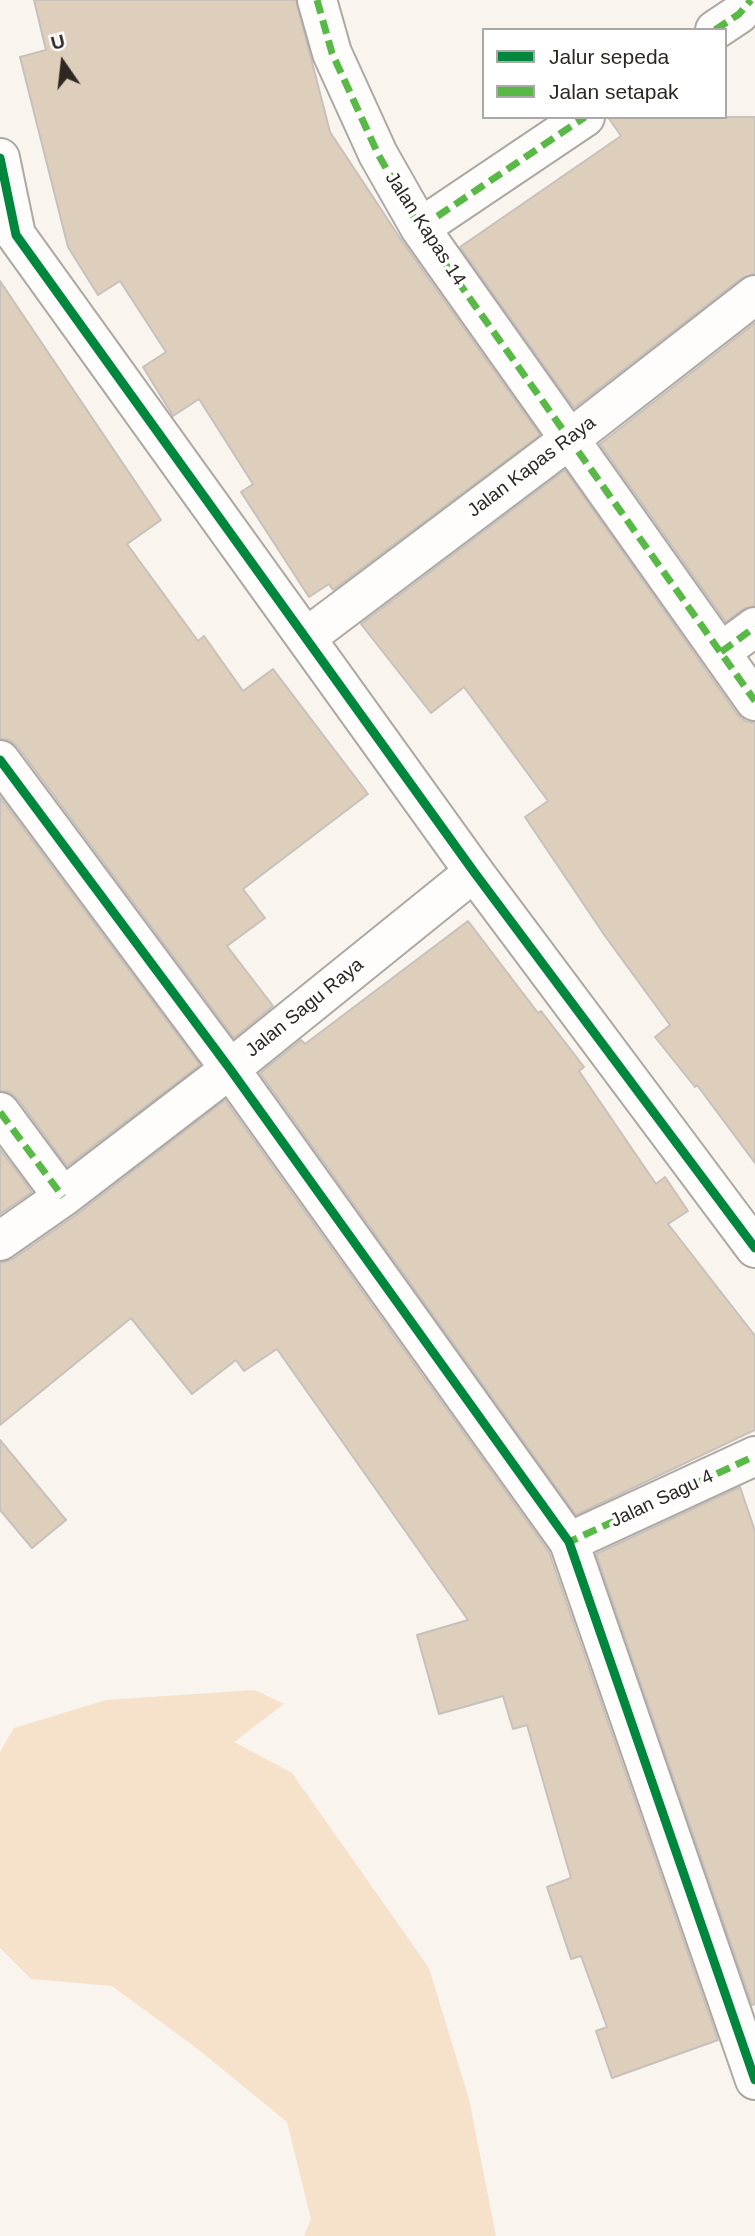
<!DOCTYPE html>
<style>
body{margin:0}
#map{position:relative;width:755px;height:2236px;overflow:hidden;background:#f9f4ee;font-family:Arial,sans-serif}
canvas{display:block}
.legend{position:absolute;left:482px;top:28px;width:245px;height:91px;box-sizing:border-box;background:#fff;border:2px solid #aba9a7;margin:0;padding:9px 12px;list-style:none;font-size:21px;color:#2e2822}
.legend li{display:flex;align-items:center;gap:14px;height:35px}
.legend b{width:35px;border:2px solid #aba9a7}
.north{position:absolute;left:28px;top:28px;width:70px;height:70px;-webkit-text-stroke:5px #fff;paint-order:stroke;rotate:346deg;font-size:19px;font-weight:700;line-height:28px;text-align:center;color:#2e2822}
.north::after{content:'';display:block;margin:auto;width:24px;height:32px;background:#2e2822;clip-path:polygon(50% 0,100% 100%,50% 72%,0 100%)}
</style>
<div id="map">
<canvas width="755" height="2236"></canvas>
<ul class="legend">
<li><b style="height:9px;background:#00873e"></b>Jalur sepeda</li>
<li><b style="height:9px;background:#58b947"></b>Jalan setapak</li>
</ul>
<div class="north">U</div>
</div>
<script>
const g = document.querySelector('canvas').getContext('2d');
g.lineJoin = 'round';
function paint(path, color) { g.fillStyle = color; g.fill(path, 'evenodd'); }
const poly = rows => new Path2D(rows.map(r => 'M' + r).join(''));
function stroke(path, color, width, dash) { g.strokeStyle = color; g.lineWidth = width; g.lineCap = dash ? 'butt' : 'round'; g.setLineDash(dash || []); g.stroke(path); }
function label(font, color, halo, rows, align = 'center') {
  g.font = font + ' Arial,sans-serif'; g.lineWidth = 7; g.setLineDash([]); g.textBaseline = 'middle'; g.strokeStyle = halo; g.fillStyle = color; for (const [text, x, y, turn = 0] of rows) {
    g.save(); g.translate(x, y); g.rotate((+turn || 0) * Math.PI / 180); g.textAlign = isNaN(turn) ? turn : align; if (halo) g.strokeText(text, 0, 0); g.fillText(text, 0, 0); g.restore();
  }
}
paint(poly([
 [255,1690,284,1704,234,1742,292,1773,429,1968,469,2099,496,2236,304,2236,311,2219,287,2122,199,2050,112,1986,31,1979,0,1948,0,1752,14,1728,106,1700]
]), '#f6e1cb');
const building = poly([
 [34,0,296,0,330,132,402,241,540,435,333,590,329,584,309,597,241,492,253,484,199,399,173,416,143,367,166,352,120,281,98,295,68,247,20,57,46,50,34,0],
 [608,117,755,117,755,274,742,278,574,408,460,247,621,136,608,117],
 [0,281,161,520,127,544,198,641,204,636,243,691,273,669,368,794,243,889,265,918,227,946,273,1006,234,1038,18,747,9,740,0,739,0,281],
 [755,323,755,606,743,609,726,622,600,444,755,323],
 [565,470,737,714,745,721,755,723,755,1163,697,1085,695,1087,655,1037,670,1025,605,936,525,817,548,801,509,748,464,687,431,713,361,624,565,470],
 [0,797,200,1065,67,1166,18,1099,9,1092,0,1091,0,797],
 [468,921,538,1013,541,1011,584,1067,579,1071,656,1184,665,1177,688,1211,668,1224,755,1336,755,1430,576,1515,260,1073,301,1040,305,1044,468,921],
 [225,1100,549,1552,718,2040,612,2078,596,2031,607,2027,581,1956,571,1959,547,1887,571,1878,527,1725,513,1729,503,1696,439,1714,417,1635,468,1620,277,1349,244,1371,236,1360,192,1394,131,1318,0,1425,0,1263,13,1259,76,1215,225,1100],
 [0,1149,32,1192,0,1214,0,1149],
 [0,1440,66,1520,32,1548,0,1510,0,1440],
 [740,1487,755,1531,755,2004,752,2005,596,1554,740,1487]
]);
paint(building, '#decebc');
stroke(building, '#c7c1bb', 2);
const minor = poly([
 [317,0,332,53,378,154,420,228,755,701],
 [715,30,739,14,751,0],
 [420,228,585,117],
 [307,637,570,439,755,295],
 [721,652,755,627],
 [0,760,230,1069,569,1542,755,2080],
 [0,1112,63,1197],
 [0,1241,63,1197,230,1069,474,872],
 [569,1542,755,1456]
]);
const tertiary = poly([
 [0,158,16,235,474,872,755,1248]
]);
stroke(minor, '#ada8a3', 42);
stroke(tertiary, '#ada8a3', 42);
stroke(minor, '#fefdfc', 38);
stroke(tertiary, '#fefdfc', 38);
stroke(poly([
 [317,0,332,53,378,154,420,228,755,701],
 [715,30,739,14,751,0],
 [420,228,585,117],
 [721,652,755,627],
 [0,1112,63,1197],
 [566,1538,569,1542,755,1456]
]), '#58b947', 7, [14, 7]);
stroke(poly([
 [0,158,16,235,474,872,755,1248],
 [0,760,230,1069,569,1542,755,2080]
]), '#00873e', 9);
label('19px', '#2e2822', '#fff', [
 ["Jalan Kapas 14",425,229,57],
 ["Jalan Kapas Raya",532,467,-37],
 ["Jalan Sagu Raya",305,1008,-39],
 ["Jalan Sagu 4",662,1499,-25]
]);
</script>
